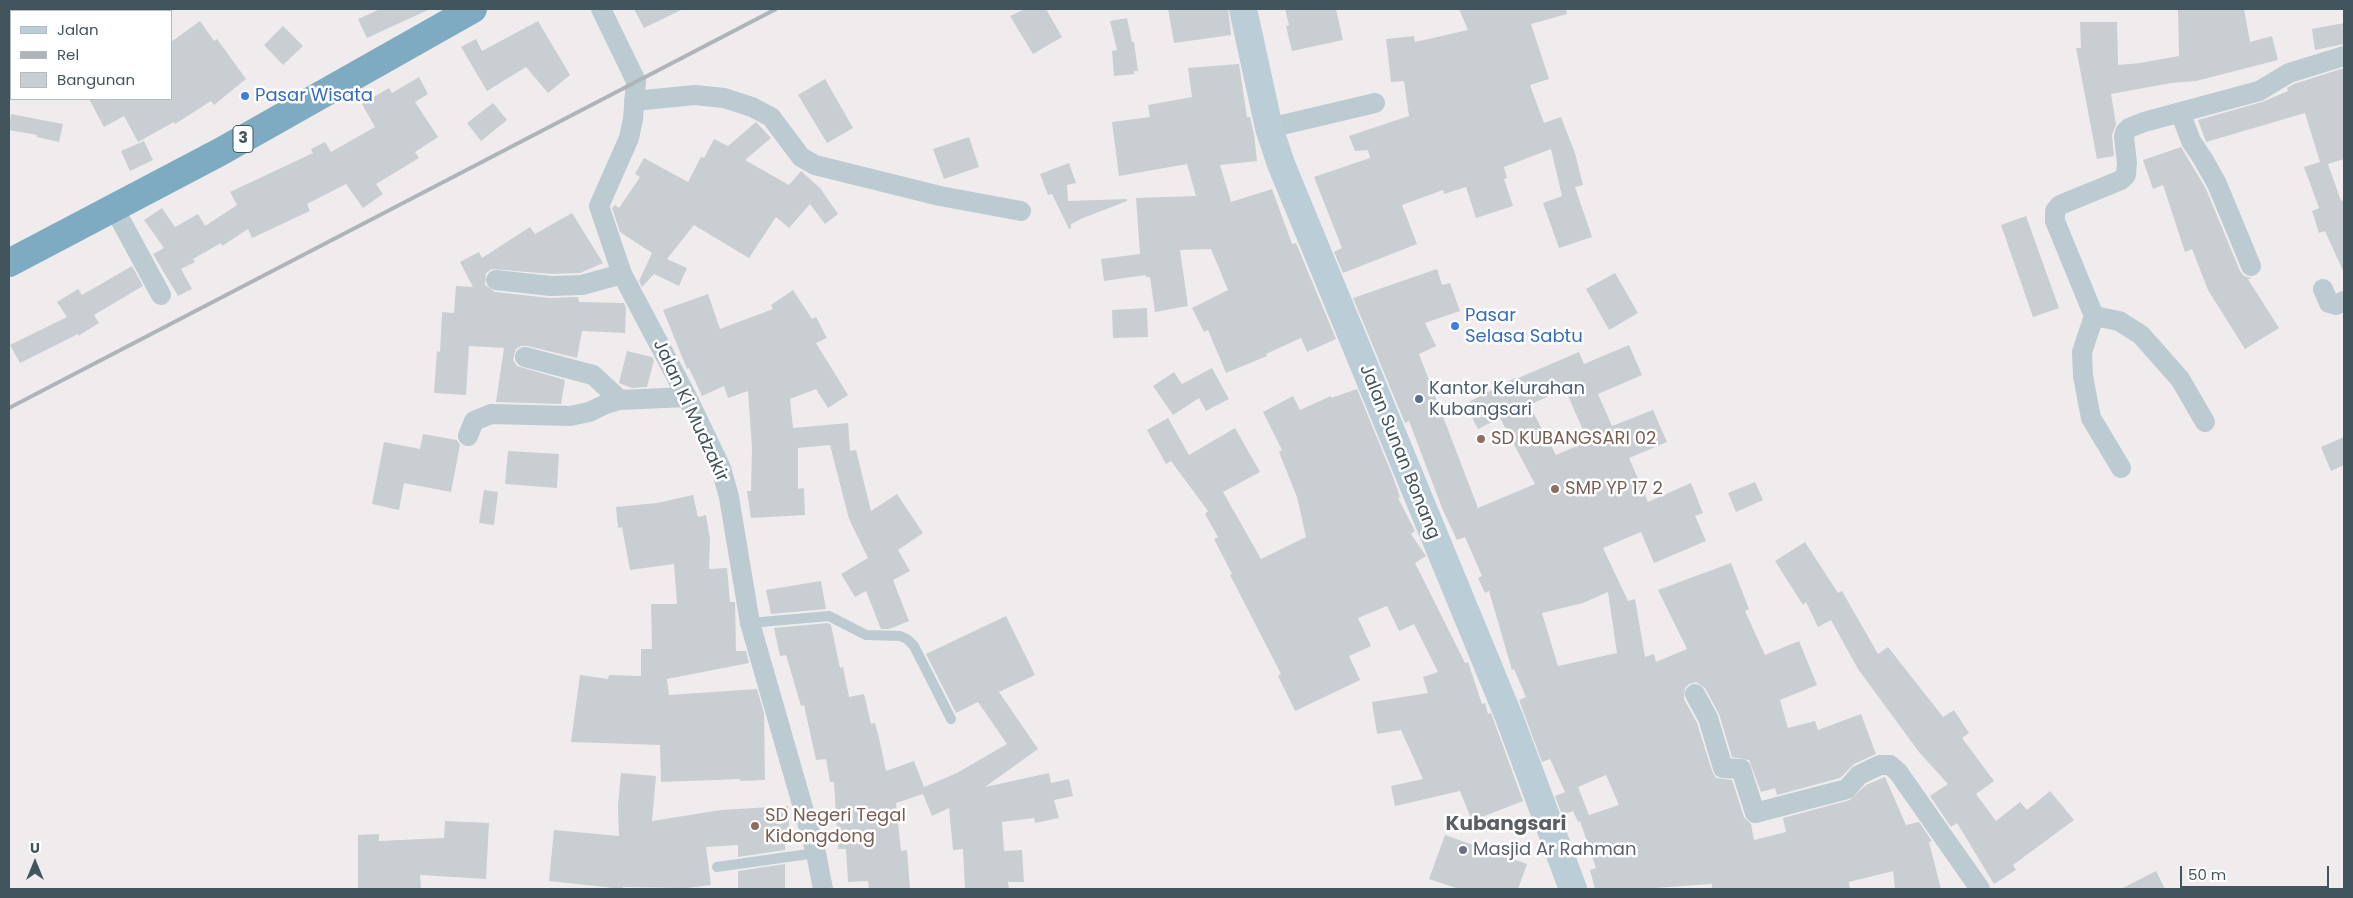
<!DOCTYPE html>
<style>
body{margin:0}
#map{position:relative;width:2353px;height:898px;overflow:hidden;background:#f0eced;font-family:Poppins,sans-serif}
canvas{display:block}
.frame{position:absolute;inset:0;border:10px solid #43555c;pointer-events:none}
.legend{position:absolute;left:10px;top:10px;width:162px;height:90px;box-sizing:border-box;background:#fff;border:1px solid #b4bbbe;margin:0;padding:6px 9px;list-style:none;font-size:15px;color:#43555c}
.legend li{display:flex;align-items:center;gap:10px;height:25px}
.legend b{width:25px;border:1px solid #b4bbbe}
.north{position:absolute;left:10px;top:838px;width:50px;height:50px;-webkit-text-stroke:4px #fff;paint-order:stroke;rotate:0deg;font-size:14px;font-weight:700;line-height:20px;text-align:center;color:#43555c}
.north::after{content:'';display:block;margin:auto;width:18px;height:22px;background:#43555c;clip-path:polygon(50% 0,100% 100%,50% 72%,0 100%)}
.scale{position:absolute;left:2180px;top:866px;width:149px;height:22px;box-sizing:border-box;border:2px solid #43555c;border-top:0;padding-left:6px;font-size:15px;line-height:18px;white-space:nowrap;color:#43555c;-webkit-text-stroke:4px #fff;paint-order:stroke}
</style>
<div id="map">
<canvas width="2353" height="898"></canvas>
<div class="frame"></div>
<ul class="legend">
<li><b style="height:6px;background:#bbcdd6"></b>Jalan</li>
<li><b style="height:6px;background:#aeb4b8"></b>Rel</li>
<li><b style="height:14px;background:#c8ced2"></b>Bangunan</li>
</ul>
<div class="north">U</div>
<div class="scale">50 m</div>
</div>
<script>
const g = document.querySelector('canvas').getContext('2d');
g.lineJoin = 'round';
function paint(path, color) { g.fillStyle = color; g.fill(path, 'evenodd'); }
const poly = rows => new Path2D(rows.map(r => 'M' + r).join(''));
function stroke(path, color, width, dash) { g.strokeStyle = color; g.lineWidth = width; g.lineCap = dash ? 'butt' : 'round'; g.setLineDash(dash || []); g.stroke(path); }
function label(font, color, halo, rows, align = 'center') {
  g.font = font + ' Poppins,sans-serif'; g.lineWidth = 5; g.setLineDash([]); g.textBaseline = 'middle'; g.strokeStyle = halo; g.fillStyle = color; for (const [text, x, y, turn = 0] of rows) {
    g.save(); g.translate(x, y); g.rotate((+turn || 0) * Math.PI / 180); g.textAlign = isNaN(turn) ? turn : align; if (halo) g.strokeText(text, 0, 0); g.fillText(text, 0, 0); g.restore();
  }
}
paint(poly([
 [380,9,430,9,367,38,358,19],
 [634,9,683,9,644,28],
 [1025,9,1046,9,1062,37,1033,54,1010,16],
 [1168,9,1228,9,1231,35,1174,43],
 [1285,9,1336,9,1343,40,1292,51,1286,26,1289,25],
 [1459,9,1566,9,1567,14,1531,24,1549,79,1530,85,1544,123,1561,117,1575,153,1583,185,1575,187,1592,237,1559,248,1543,203,1562,196,1551,149,1504,167,1507,178,1504,179,1513,206,1476,218,1466,187,1444,194,1443,190,1402,205,1417,244,1343,273,1334,252,1342,248,1314,177,1370,158,1368,150,1355,151,1349,136,1409,116,1404,81,1391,82,1386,39,1414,36,1415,42,1468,30],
 [2178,9,2244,9,2250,42,2272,36,2278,60,2196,81,2171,83,2111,94,2116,124,2112,135,2114,156,2097,159,2076,48,2081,48,2080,22,2117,22,2118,65,2140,63,2179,56],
 [1127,18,1132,42,1134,42,1138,71,1134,71,1134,74,1114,76,1112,51,1117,50,1110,21],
 [200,21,214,41,217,39,246,79,214,105,211,101,175,124,174,122,138,142,124,116,104,127,89,99,171,99,171,42],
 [538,21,570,75,548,93,526,67,487,91,461,47,476,39,482,51],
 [2344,23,2344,44,2315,50,2312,29],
 [283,26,303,46,283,65,264,45],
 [1239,64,1247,117,1250,117,1254,134,1257,161,1220,165,1231,202,1272,189,1292,244,1296,243,1336,339,1307,352,1301,338,1266,354,1267,356,1226,373,1208,330,1204,332,1192,308,1228,290,1211,249,1180,250,1188,306,1155,312,1150,277,1146,277,1146,275,1104,281,1101,259,1140,254,1136,198,1196,196,1187,164,1119,176,1112,122,1150,117,1148,105,1192,97,1188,68],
 [2344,68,2344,159,2328,164,2341,201,2344,200,2344,273,2325,231,2319,233,2312,211,2319,208,2304,167,2320,162,2305,113,2206,142,2198,120,2262,102,2288,91,2287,88,2294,84],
 [419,77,428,94,415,102,438,137,415,152,419,158,376,184,383,194,363,208,346,184,307,204,310,211,252,238,248,229,222,246,221,243,193,259,195,262,181,269,192,289,178,296,153,254,164,248,144,220,162,208,175,227,198,214,205,226,237,205,230,192,313,153,311,149,325,142,331,152,375,127,362,104,389,88,392,93],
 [825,79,853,128,827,143,798,95],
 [493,103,507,120,481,141,467,123],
 [11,114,63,124,59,142,37,137,37,135,9,130],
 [756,122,771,138,745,160,789,185,801,171,820,188,838,214,825,224,810,204,789,228,776,217,749,258,694,225,667,259,687,268,679,286,654,274,642,287,639,281,652,253,620,232,612,208,615,205,619,208,640,177,635,174,644,158,688,182,701,157,704,158,714,139,728,146],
 [969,137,979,167,944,179,933,149],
 [144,141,153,160,130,171,121,151],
 [2181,147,2206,189,2240,271,2244,276,2252,278,2248,279,2279,328,2245,349,2208,290,2192,249,2185,252,2163,185,2153,189,2143,160],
 [1069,163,1076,183,1067,185,1068,201,1127,199,1127,201,1083,218,1071,224,1071,228,1069,229,1052,194,1048,195,1040,174],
 [572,213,603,263,580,273,551,274,492,269,486,273,485,285,495,292,550,298,578,297,579,302,624,303,626,308,625,333,582,331,577,358,528,346,521,346,516,349,513,360,517,366,565,380,561,404,496,402,504,348,469,346,466,395,434,393,437,351,440,352,442,312,454,313,456,286,473,287,460,262,479,252,482,258,530,227,535,234],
 [2026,216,2059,308,2033,317,2001,225],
 [132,266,143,286,94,315,99,323,78,336,78,334,20,363,10,345,67,317,57,302,78,289,82,295],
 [1437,269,1442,285,1450,283,1460,311,1425,323,1436,346,1419,354,1478,508,1535,484,1500,418,1478,429,1465,404,1515,378,1516,379,1579,352,1584,364,1629,345,1642,375,1598,394,1612,426,1653,410,1667,442,1629,458,1648,502,1691,483,1703,513,1695,516,1706,541,1654,563,1641,532,1603,548,1628,601,1635,599,1645,657,1654,654,1656,662,1687,649,1658,590,1731,563,1749,609,1745,611,1765,655,1799,641,1817,685,1780,700,1788,728,1815,721,1818,730,1861,714,1876,754,1854,764,1840,778,1777,795,1775,788,1761,792,1749,760,1732,757,1719,714,1705,688,1696,682,1689,684,1685,688,1684,699,1697,723,1712,771,1716,778,1732,780,1744,817,1751,824,1754,840,1786,832,1783,818,1850,800,1866,785,1885,777,1906,825,1919,822,1932,841,1929,842,1941,889,1895,889,1893,871,1849,882,1850,889,1712,889,1712,884,1640,889,1595,889,1590,870,1596,868,1580,821,1578,822,1573,811,1562,815,1555,796,1565,792,1550,759,1542,762,1519,700,1526,697,1514,669,1512,670,1489,591,1485,593,1478,578,1482,576,1465,537,1457,540,1442,508,1409,421,1405,423,1353,298],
 [1565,389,1586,437,1582,438,1584,443,1556,455,1529,405],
 [1608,592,1617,653,1558,666,1542,613,1583,603],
 [1606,775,1619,805,1589,815,1578,787],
 [1615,273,1638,313,1609,330,1586,289],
 [793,290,812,319,816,317,827,338,816,343,848,395,828,408,816,389,790,399,793,428,848,423,850,451,856,450,871,511,897,494,923,533,898,550,910,571,893,580,909,621,889,629,881,629,866,591,855,597,841,574,868,558,849,519,830,445,798,448,798,489,804,488,805,515,751,518,747,491,751,491,752,448,748,391,728,398,724,386,702,396,689,368,687,369,663,310,708,294,720,329,773,309,771,305],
 [1147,308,1148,337,1113,338,1112,310],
 [627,351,652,357,654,360,647,387,632,388,619,383],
 [1212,368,1229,399,1206,411,1199,398,1173,415,1153,386,1174,372,1182,384],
 [1357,389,1393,477,1400,497,1398,498,1415,531,1411,534,1426,556,1415,563,1465,663,1468,662,1482,704,1485,703,1488,714,1491,713,1523,801,1472,821,1460,791,1395,806,1391,786,1423,779,1401,730,1377,734,1372,702,1428,693,1423,677,1438,672,1414,624,1399,631,1387,606,1358,618,1371,646,1349,656,1360,680,1295,711,1278,676,1281,674,1230,575,1232,574,1214,539,1218,537,1205,514,1208,511,1171,461,1166,464,1147,430,1168,418,1189,455,1235,428,1260,472,1223,492,1261,559,1306,537,1297,497,1279,452,1282,450,1263,412,1293,396,1300,410,1331,396,1331,398],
 [423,434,457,440,460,445,451,492,404,483,399,510,372,504,384,442,420,449],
 [2344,437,2344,465,2331,471,2321,447],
 [508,451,559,454,557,488,505,484],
 [1755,482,1763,500,1736,512,1728,493],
 [484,490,498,492,494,525,479,523],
 [693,495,698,517,706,515,710,539,709,569,727,568,730,602,735,602,736,651,746,651,749,663,667,679,669,695,757,689,764,713,765,780,740,781,740,779,661,782,660,745,571,742,580,675,608,679,609,675,641,676,641,649,652,649,651,604,677,604,674,564,630,570,622,527,618,528,616,507,657,503],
 [1805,542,1838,593,1842,591,1878,654,1888,647,1943,717,1954,710,1969,733,1962,738,1994,781,1976,794,1996,821,2020,802,2027,810,2050,791,2074,820,2013,865,2016,870,1994,884,1957,823,1951,827,1930,796,1948,784,1919,752,1858,669,1831,620,1818,627,1806,602,1803,605,1775,561],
 [821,581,826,609,771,614,766,590],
 [1006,616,1035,675,999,692,1038,749,985,787,1049,773,1051,783,1069,779,1073,796,1054,800,1059,818,1035,823,1034,818,1002,822,1004,851,1022,850,1024,882,1008,882,1009,889,965,889,963,849,953,850,949,808,932,816,923,794,896,803,901,851,907,850,910,889,869,889,868,881,848,882,846,849,838,849,834,782,830,782,826,759,816,760,804,705,801,706,786,655,780,656,774,628,828,623,831,625,840,668,843,667,849,697,864,694,871,724,875,723,879,738,886,771,914,761,924,787,957,773,1007,744,978,702,956,713,926,654],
 [621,773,656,776,652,821,721,810,788,806,790,842,785,842,785,850,738,857,738,845,706,847,711,885,680,889,680,888,623,887,623,889,549,881,554,830,619,836,618,805],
 [445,821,489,823,486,879,420,875,421,889,358,889,358,835,379,834,379,841,444,838],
 [1445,835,1527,864,1518,889,1459,889,1429,879],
 [785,864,785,889,738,889,738,871],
 [2156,871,2165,889,2121,889]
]), '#c8ced2');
stroke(poly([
 [750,623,829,616,866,635,900,636,907,639,914,646,951,719],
 [717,867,816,853]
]), '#bbcbd1', 10);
stroke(poly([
 [601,9,636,81,633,119,629,138,599,206,622,274,687,397,721,468,729,497,750,623,816,853,823,889],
 [634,101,695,95,724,98,752,107,771,117,801,157,815,165,940,196,1021,211],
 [2180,112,2191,141,2203,159,2217,184,2251,266],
 [1269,128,1375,103],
 [114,208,161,295],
 [496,280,551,286,582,285,622,274],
 [2323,289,2329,303,2336,305,2344,301],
 [2094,316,2119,321,2141,335,2180,379,2205,422],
 [525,357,593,375,620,400],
 [468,436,474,421,491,414,570,416,589,412,606,404,620,400,687,397],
 [2121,468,2091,418,2083,376,2082,352,2094,316,2055,221,2055,211,2060,205,2121,180,2126,175,2127,163,2124,137,2125,132,2129,128,2144,122,2259,91,2289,73,2344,56],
 [1695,694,1708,718,1723,768,1741,769,1755,813,1847,789,1859,775,1880,765,1890,765,1898,772,1980,889]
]), '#bbcbd1', 20);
stroke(poly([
 [1243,9,1269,128,1281,164,1509,717,1573,889]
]), '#bbcdd6', 28);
stroke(poly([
 [9,263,220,152,473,9]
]), '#7eabc2', 28);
stroke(poly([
 [9,408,776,9]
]), '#aeb4b8', 4);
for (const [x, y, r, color] of [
 [245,96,5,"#3f7fe0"],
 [1455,326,5,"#3f7fe0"],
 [1419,399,5,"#5c6f8a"],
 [1481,439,5,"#8d6e63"],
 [1555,489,5,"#8d6e63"],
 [755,826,5,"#8d6e63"],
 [1463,850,5,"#6b7280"]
]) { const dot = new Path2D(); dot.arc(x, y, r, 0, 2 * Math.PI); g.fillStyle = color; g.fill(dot); stroke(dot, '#fff', 2); }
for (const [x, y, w] of [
 [243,139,20]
]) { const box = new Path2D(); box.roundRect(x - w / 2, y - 13.5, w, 27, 4); g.fillStyle = '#fff'; g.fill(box); stroke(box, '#43555c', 1); }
label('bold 16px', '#43555c', null, [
 ["3",243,139]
]);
label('18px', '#366cbe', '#fff', [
 ["Pasar Wisata",255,96],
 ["Pasar",1465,316],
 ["Selasa Sabtu",1465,337]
], 'left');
label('18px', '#4e5e75', '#fff', [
 ["Kantor Kelurahan",1429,389],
 ["Kubangsari",1429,410]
], 'left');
label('18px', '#43555c', '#fff', [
 ["Jalan Ki Mudzakir",690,411,65],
 ["Jalan Sunan Bonang",1399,452,68]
]);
label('18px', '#785e54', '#fff', [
 ["SD KUBANGSARI 02",1491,439],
 ["SMP YP 17 2",1565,489],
 ["SD Negeri Tegal",765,816],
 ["Kidongdong",765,837]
], 'left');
label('18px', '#5b616d', '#fff', [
 ["Masjid Ar Rahman",1473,850]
], 'left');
label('bold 20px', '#595f63', '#fff', [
 ["Kubangsari",1506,825]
]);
</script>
